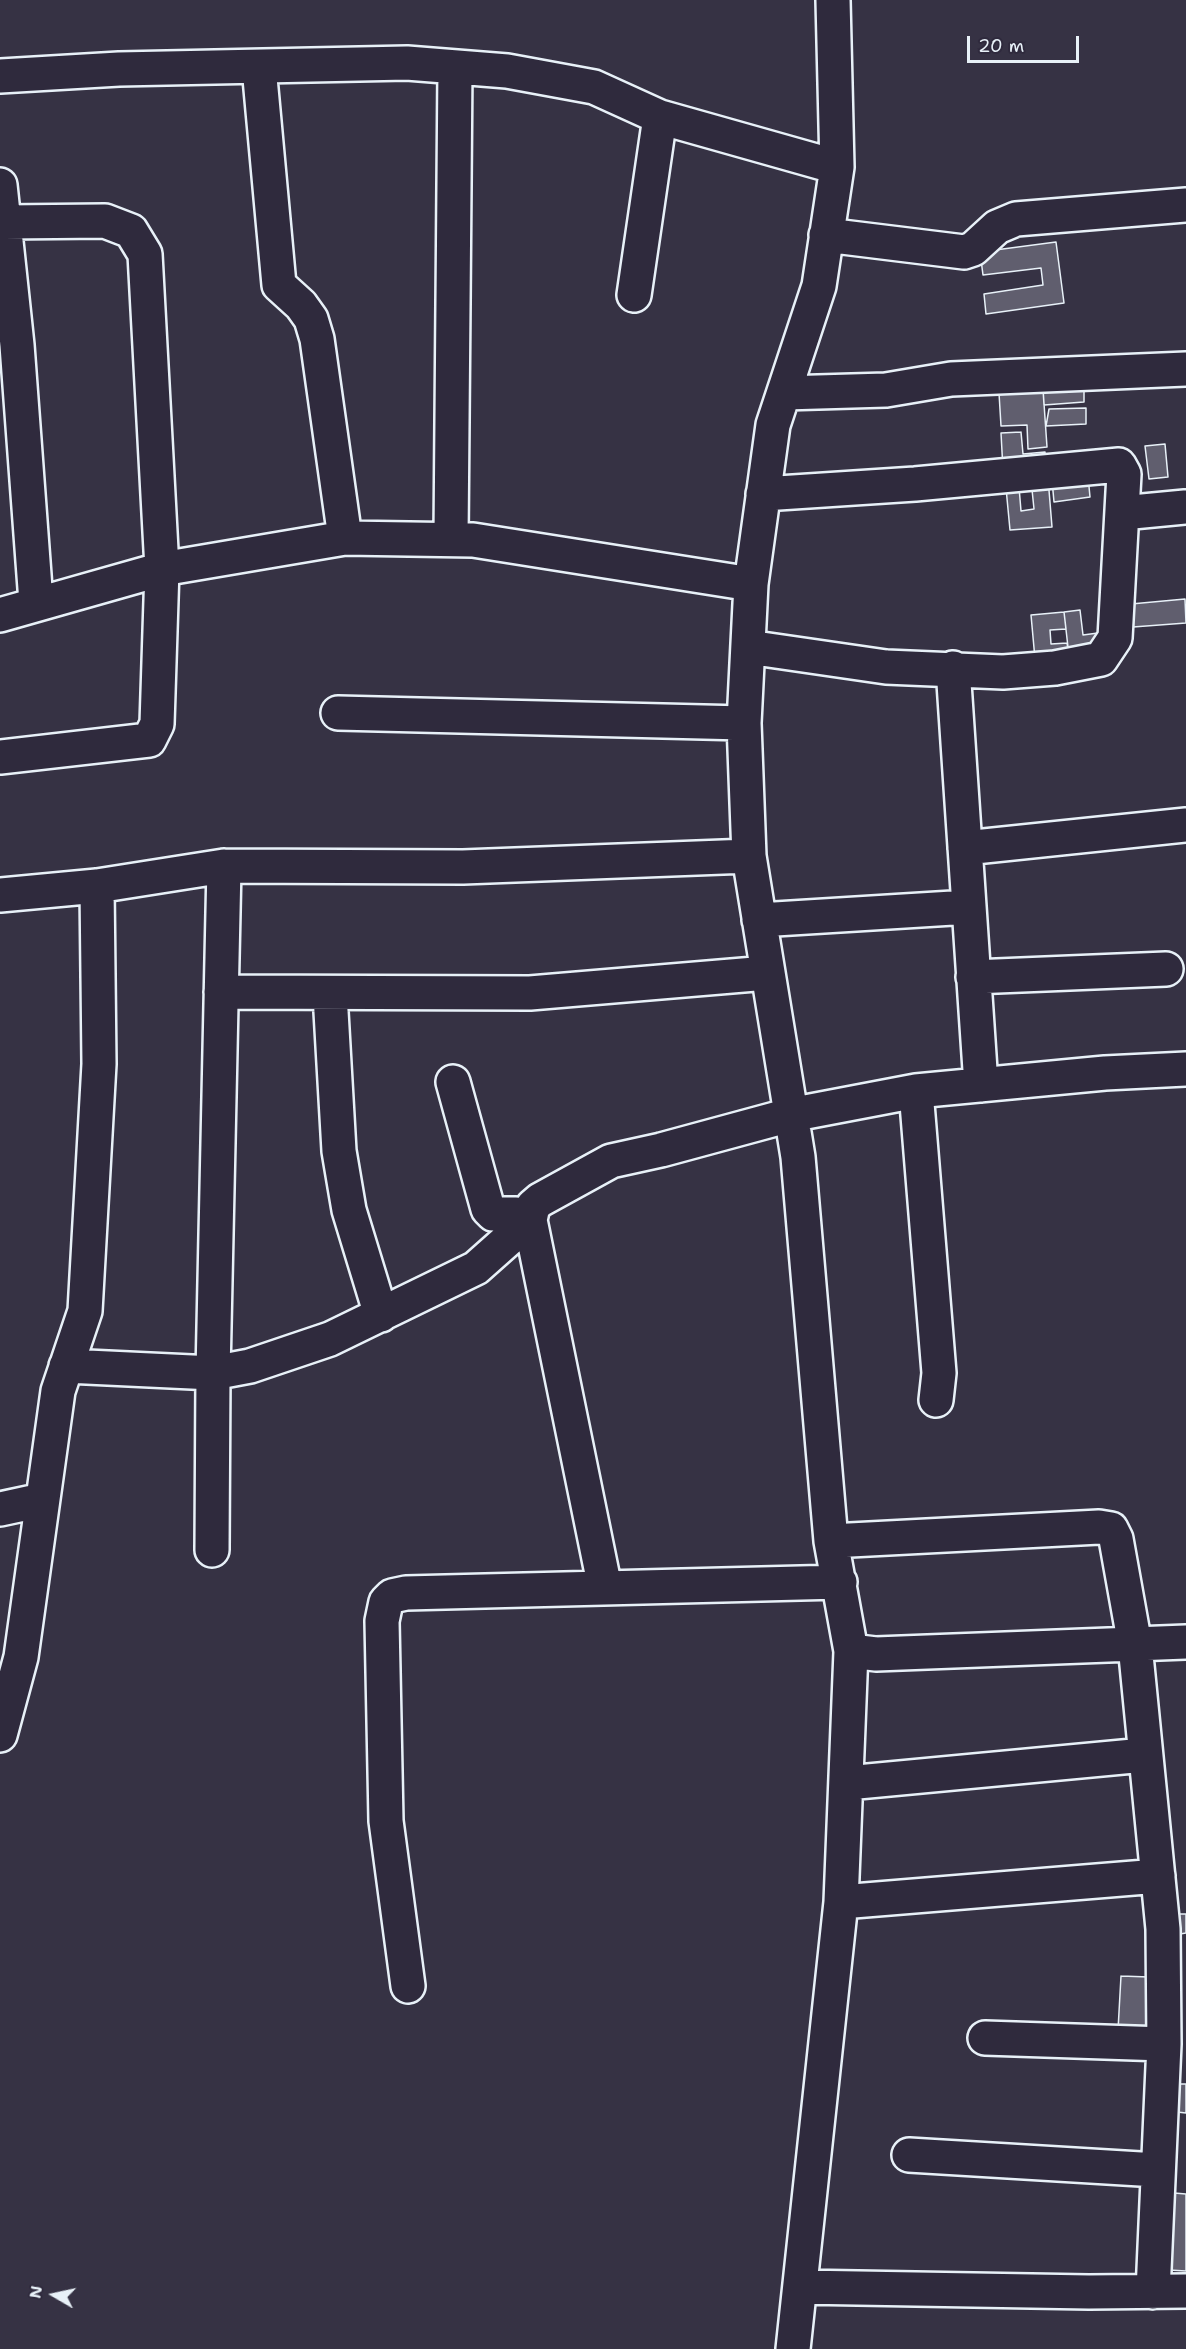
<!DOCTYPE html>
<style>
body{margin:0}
#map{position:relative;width:1186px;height:2349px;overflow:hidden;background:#363244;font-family:"Shantell Sans",sans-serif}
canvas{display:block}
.north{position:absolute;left:24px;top:2265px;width:60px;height:60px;-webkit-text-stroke:4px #2f2a3d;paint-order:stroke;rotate:279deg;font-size:16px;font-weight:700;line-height:24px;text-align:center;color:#e8f1f8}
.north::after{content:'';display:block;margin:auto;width:21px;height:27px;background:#e8f1f8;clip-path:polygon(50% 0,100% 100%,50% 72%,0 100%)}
.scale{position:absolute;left:967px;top:36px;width:112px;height:27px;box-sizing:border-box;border:3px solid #e8f1f8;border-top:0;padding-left:8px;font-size:18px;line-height:21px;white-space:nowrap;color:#e8f1f8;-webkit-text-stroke:4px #2f2a3d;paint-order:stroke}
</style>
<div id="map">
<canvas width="1186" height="2349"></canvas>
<div class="north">N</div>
<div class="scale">20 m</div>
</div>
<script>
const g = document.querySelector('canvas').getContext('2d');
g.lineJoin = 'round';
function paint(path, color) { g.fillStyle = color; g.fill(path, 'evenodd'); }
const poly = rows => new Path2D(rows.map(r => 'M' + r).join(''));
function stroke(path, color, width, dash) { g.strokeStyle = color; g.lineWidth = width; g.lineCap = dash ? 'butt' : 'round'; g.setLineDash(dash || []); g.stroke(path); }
const building = poly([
 [1056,242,1064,303,986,314,984,294,1043,285,1041,268,983,275,980,252,1056,242],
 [1084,387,1084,402,1044,405,1043,389,1084,387],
 [1043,389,1047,447,1028,449,1027,425,1001,426,999,393,1043,389],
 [1086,408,1086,424,1046,426,1049,409,1086,408],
 [1021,432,1023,454,1045,452,1046,468,1003,470,1001,433,1021,432],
 [1165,444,1168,477,1149,479,1145,446,1165,444],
 [1088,476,1090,497,1054,502,1052,480,1088,476],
 [1048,478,1052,527,1010,530,1006,488,1019,487,1021,511,1034,509,1031,480,1048,478],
 [1185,599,1186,623,1133,627,1131,604,1185,599],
 [1080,610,1083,635,1098,633,1100,652,1069,656,1064,612,1080,610],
 [1064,612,1066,629,1050,630,1051,644,1067,643,1069,656,1035,659,1031,615,1064,612],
 [1179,1914,1186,1914,1186,1933,1180,1934,1179,1914],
 [1121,1976,1149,1977,1146,2031,1118,2030,1121,1976],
 [1179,2084,1186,2084,1186,2113,1177,2112,1179,2084],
 [1174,2193,1186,2194,1186,2271,1169,2270,1174,2193]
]);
paint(building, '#605e6e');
stroke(building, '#e8f1f8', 1.5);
const minor = poly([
 [259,67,279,285,301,305,311,319,317,339,345,538],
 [0,76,119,69,407,63,507,71,594,87,660,117,837,167],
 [0,185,17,345,36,602],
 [826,235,964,252,973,249,997,227,1016,219,1186,205],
 [634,295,660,117],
 [784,393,886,390,951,379,1186,369],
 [1122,513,1185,507],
 [451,538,455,67],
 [0,615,162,569,345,538,473,540,751,584],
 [748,647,886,667,1003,672,1055,668,1101,659,1115,638,1124,474,1119,465,915,484,763,494],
 [953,668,981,1085],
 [338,713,744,723],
 [0,757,149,740,157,724,162,569,145,254,131,231,105,221,4,222],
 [965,848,1186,825],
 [0,895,97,886,224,866,463,867,749,856],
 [759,920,969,907],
 [973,977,1166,969],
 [221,992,530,993,767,973],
 [330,994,339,1151,349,1210,381,1315],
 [453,1082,488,1209,493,1214,516,1214,519,1231],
 [916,1091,939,1373,936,1400],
 [530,1220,605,1588],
 [66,1366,213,1373,250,1366,330,1339,476,1268,530,1220,533,1206,540,1200,611,1161,661,1150,790,1115,916,1091,1105,1073,1186,1069],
 [0,1509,42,1500],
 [831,1541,1099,1527,1111,1529,1116,1539,1135,1645,1163,1929,1164,2044,1153,2292],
 [212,1550,213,1373,224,866],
 [851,1651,876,1654,1186,1642],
 [0,1735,21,1657,58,1391,85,1311,99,1064,97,886],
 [847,1783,1144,1755],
 [841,1902,1158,1876],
 [408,1986,386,1821,382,1621,386,1602,392,1596,406,1593,840,1582],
 [985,2038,1164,2044],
 [909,2155,1157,2170],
 [800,2287,1089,2292,1186,2291],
 [793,2349,841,1902,851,1651,831,1541,798,1157,749,856,744,723,751,584,773,425,819,286,837,167,833,0]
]);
stroke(minor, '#e8f1f8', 38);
stroke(minor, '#2f2a3d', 33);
</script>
